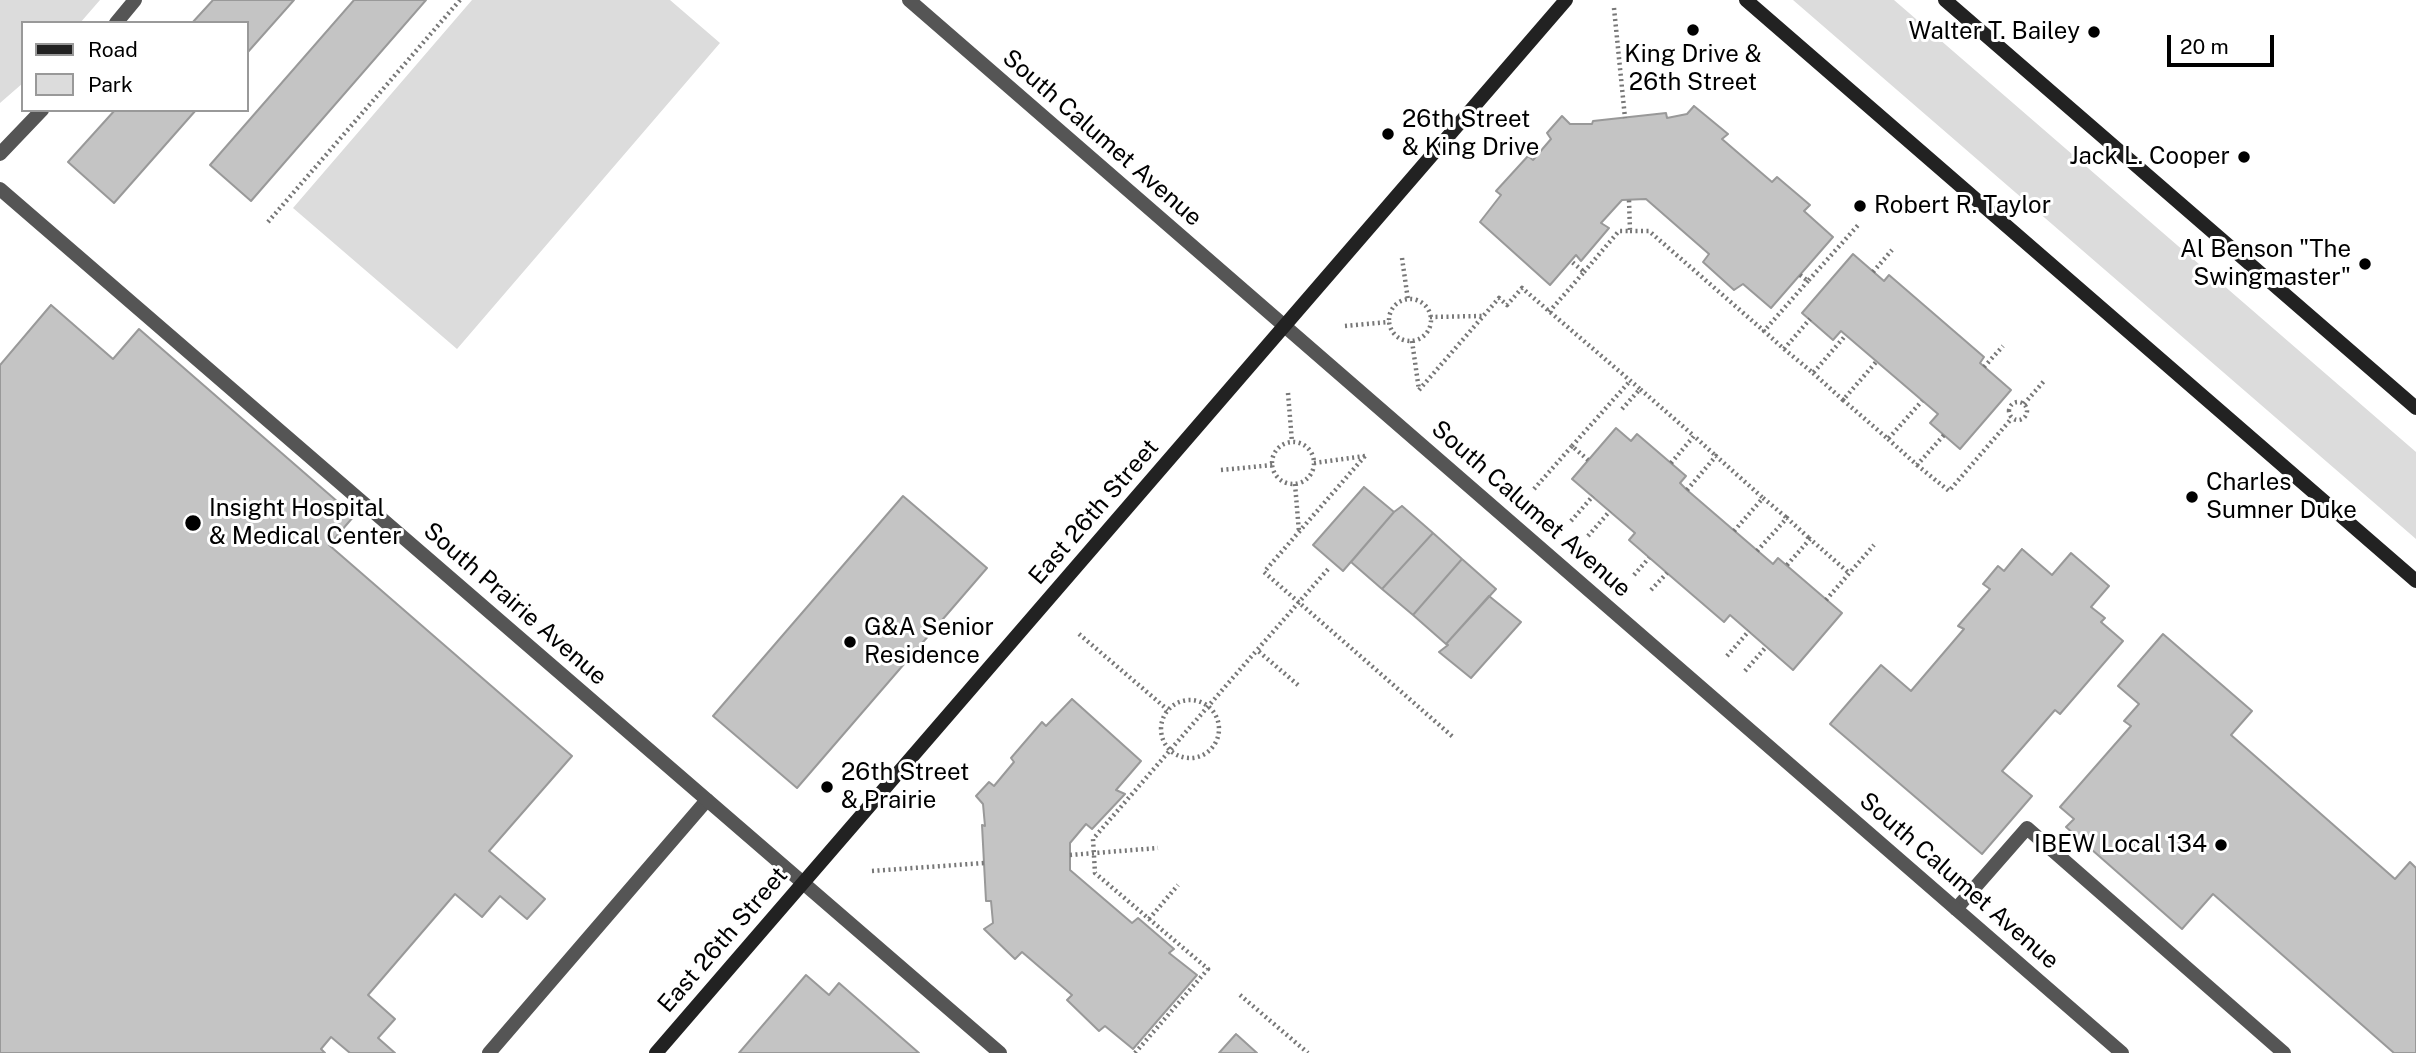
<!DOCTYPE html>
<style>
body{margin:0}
#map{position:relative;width:2416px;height:1053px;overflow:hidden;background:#fff;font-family:"Public Sans",sans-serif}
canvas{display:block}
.legend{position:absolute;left:21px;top:21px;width:228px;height:91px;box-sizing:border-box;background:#fff;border:2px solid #999;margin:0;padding:9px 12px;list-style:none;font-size:21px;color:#000}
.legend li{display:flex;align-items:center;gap:14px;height:35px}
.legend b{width:35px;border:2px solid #999}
.scale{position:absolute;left:2167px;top:35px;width:107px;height:32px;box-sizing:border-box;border:4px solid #000;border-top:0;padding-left:9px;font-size:21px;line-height:24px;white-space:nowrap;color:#000;-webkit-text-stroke:5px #fff;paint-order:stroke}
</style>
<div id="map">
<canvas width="2416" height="1053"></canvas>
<ul class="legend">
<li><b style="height:9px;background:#222"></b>Road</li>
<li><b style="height:19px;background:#dcdcdc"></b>Park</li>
</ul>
<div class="scale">20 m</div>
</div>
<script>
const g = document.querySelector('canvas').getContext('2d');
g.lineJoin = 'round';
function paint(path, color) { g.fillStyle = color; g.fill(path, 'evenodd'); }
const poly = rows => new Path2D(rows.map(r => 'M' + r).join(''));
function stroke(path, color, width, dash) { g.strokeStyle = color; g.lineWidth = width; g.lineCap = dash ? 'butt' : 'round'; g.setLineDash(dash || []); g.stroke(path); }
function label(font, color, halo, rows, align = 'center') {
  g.font = font + ' "Public Sans",sans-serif'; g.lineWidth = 6; g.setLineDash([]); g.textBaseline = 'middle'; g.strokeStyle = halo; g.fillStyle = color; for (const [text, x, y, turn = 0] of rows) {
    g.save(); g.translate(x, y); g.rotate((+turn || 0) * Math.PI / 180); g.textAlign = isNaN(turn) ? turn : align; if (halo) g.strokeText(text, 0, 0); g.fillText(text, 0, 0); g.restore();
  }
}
paint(poly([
 [0,0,100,0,80,23,23,23,23,83,0,103],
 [472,0,670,0,720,43,457,349,293,208],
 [1793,0,1894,0,2416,452,2416,539]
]), '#dcdcdc');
const building = poly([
 [213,0,294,0,247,53,247,23,192,23,213,0],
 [354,0,426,0,251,201,210,165,354,0],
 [1694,106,1728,134,1722,139,1772,182,1777,177,1810,205,1804,211,1833,237,1771,308,1743,284,1734,290,1703,262,1709,254,1646,199,1622,200,1601,223,1609,228,1581,261,1576,255,1550,285,1480,222,1501,195,1496,191,1528,156,1533,160,1551,139,1547,133,1562,116,1570,124,1592,124,1593,121,1666,113,1667,118,1687,114,1694,106],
 [115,110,196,110,114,203,68,162,115,110],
 [1853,254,1884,281,1889,275,1984,357,1980,363,2011,390,1960,449,1930,423,1938,414,1841,331,1833,340,1802,313,1853,254],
 [51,305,113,359,139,329,354,516,329,545,572,756,489,851,545,899,527,919,500,896,482,917,455,894,368,995,395,1019,378,1038,395,1053,350,1053,331,1037,321,1049,325,1053,0,1053,0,365,51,305],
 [1616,428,1631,441,1637,434,1686,476,1680,483,1687,490,1773,564,1778,558,1842,613,1793,670,1730,615,1724,622,1667,573,1629,540,1635,533,1572,479,1616,428],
 [1364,487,1394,512,1343,571,1313,545,1364,487],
 [903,496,987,568,797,788,713,716,903,496],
 [1402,506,1433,533,1382,589,1351,562,1394,512,1402,506],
 [1433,533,1462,559,1413,615,1382,589,1433,533],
 [2022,549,2052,575,2071,553,2109,586,2091,607,2105,618,2101,622,2123,641,2060,714,2055,710,2002,771,2032,796,1982,854,1830,724,1881,665,1911,691,1964,629,1958,626,1990,589,1983,584,1998,566,2004,571,2022,549],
 [1462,559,1496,589,1446,644,1413,615,1462,559],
 [1489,596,1521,622,1471,678,1439,652,1448,645,1446,644,1489,596],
 [2163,634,2252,711,2231,735,2395,879,2410,862,2416,868,2416,1053,2394,1053,2213,894,2182,929,2066,827,2074,819,2060,807,2131,726,2124,721,2139,704,2118,686,2163,634],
 [1072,699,1141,761,1116,790,1125,794,1092,829,1086,824,1070,843,1070,870,1132,923,1138,918,1174,949,1169,953,1197,975,1133,1049,1105,1026,1099,1031,1067,1000,1072,995,1022,952,1015,959,984,929,993,923,991,901,986,901,982,825,985,826,983,804,976,796,989,782,994,786,1014,762,1011,758,1042,722,1046,726,1072,699],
 [806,975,829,995,839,983,919,1053,739,1053,806,975],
 [1236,1034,1257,1053,1219,1053,1236,1034]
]);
paint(building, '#c4c4c4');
stroke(building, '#999', 2);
stroke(poly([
 [1614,8,1625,118],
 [268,222,460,0],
 [1630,231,1649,231,1764,331],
 [1402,258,1408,300],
 [1584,272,1619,231,1630,231,1629,200],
 [1873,272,1892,250],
 [1800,275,1808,281,1860,223],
 [1808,281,1764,331,1784,349,1810,319],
 '1389 320a21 21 0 1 1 42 0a21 21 0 1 1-42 0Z',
 [1549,312,1584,272,1571,261],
 [1430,317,1482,316],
 [1345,326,1389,322],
 [1412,341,1419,390,1499,298,1507,305,1522,288,1640,389],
 [1784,349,1813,373,1846,335],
 [1984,367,2003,346],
 [1813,373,1843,400,1877,361],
 [1288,393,1292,442],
 [1843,400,1888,439,1922,401],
 '2009 411a9 9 0 1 1 18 0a9 9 0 1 1-18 0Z',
 [2024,404,2044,381],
 [1622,409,1640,389,1694,436],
 [1888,439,1917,465,1944,435],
 '1272 463a21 21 0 1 1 42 0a21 21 0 1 1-42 0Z',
 [1572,446,1630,381],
 [1365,456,1264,572,1453,737],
 [1314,463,1365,456],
 [1671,463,1694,436,1716,456],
 [1917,465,1949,491,2012,418],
 [1221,470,1273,465],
 [1295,484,1299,532],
 [1534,489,1572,446,1588,460],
 [1687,490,1716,456,1763,498],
 [1571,521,1593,496],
 [1734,531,1763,498,1787,518],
 [1588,536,1610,511],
 [1757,551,1787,518,1810,539],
 [1787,565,1810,539,1849,573],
 [1634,575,1649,558],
 [1651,590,1667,573],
 [1826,600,1874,545],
 [1079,634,1168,710],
 [1727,656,1749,631],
 [1745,671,1766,647],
 [1298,685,1257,650,1329,568],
 '1161 729a29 29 0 1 1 58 0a29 29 0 1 1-58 0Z',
 [1070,855,1158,848],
 [872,871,984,863],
 [1149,919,1178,885],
 [1240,995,1308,1053],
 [1135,1053,1208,969,1095,873,1093,839,1257,650]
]), '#777', 4.5, [2, 3.5]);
stroke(poly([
 [1956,909,2027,828,2284,1053],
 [489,1053,707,800]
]), '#555', 14);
stroke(poly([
 [909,0,2122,1053],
 [0,189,1000,1053]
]), '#555', 14);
stroke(poly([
 [116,23,135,0],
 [0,154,42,110]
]), '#555', 14);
stroke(poly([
 [1746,0,2416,581],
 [1945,0,2416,408],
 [656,1053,1566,0]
]), '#222', 14);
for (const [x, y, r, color] of [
 [1693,30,7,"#000"],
 [2094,32,7,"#000"],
 [1388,134,7,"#000"],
 [2244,157,7,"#000"],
 [1860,206,7,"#000"],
 [2365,264,7,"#000"],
 [2192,497,7,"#000"],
 [193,523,9,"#000"],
 [850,642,7,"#000"],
 [827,787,7,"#000"],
 [2221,845,7,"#000"]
]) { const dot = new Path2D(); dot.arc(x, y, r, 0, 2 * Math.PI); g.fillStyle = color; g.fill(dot); stroke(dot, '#fff', 2.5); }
label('24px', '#000', '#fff', [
 ["Walter T. Bailey",2080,32,"right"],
 ["King Drive &",1693,55,"center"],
 ["26th Street",1693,83,"center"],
 ["26th Street",1402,120],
 ["& King Drive",1402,148],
 ["Jack L. Cooper",2230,157,"right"],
 ["Robert R. Taylor",1874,206],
 ["Al Benson \"The",2351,250,"right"],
 ["Swingmaster\"",2351,278,"right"],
 ["Charles",2206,483],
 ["Sumner Duke",2206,511],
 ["Insight Hospital",209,509],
 ["& Medical Center",209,537],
 ["G&A Senior",864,628],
 ["Residence",864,656],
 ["26th Street",841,773],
 ["& Prairie",841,801],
 ["IBEW Local 134",2207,845,"right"]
], 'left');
label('24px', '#000', '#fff', [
 ["South Calumet Avenue",1102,138,41],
 ["South Calumet Avenue",1531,509,41],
 ["East 26th Street",1094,512,-49],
 ["South Prairie Avenue",515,604,41],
 ["South Calumet Avenue",1959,881,41],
 ["East 26th Street",723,940,-49]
]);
</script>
